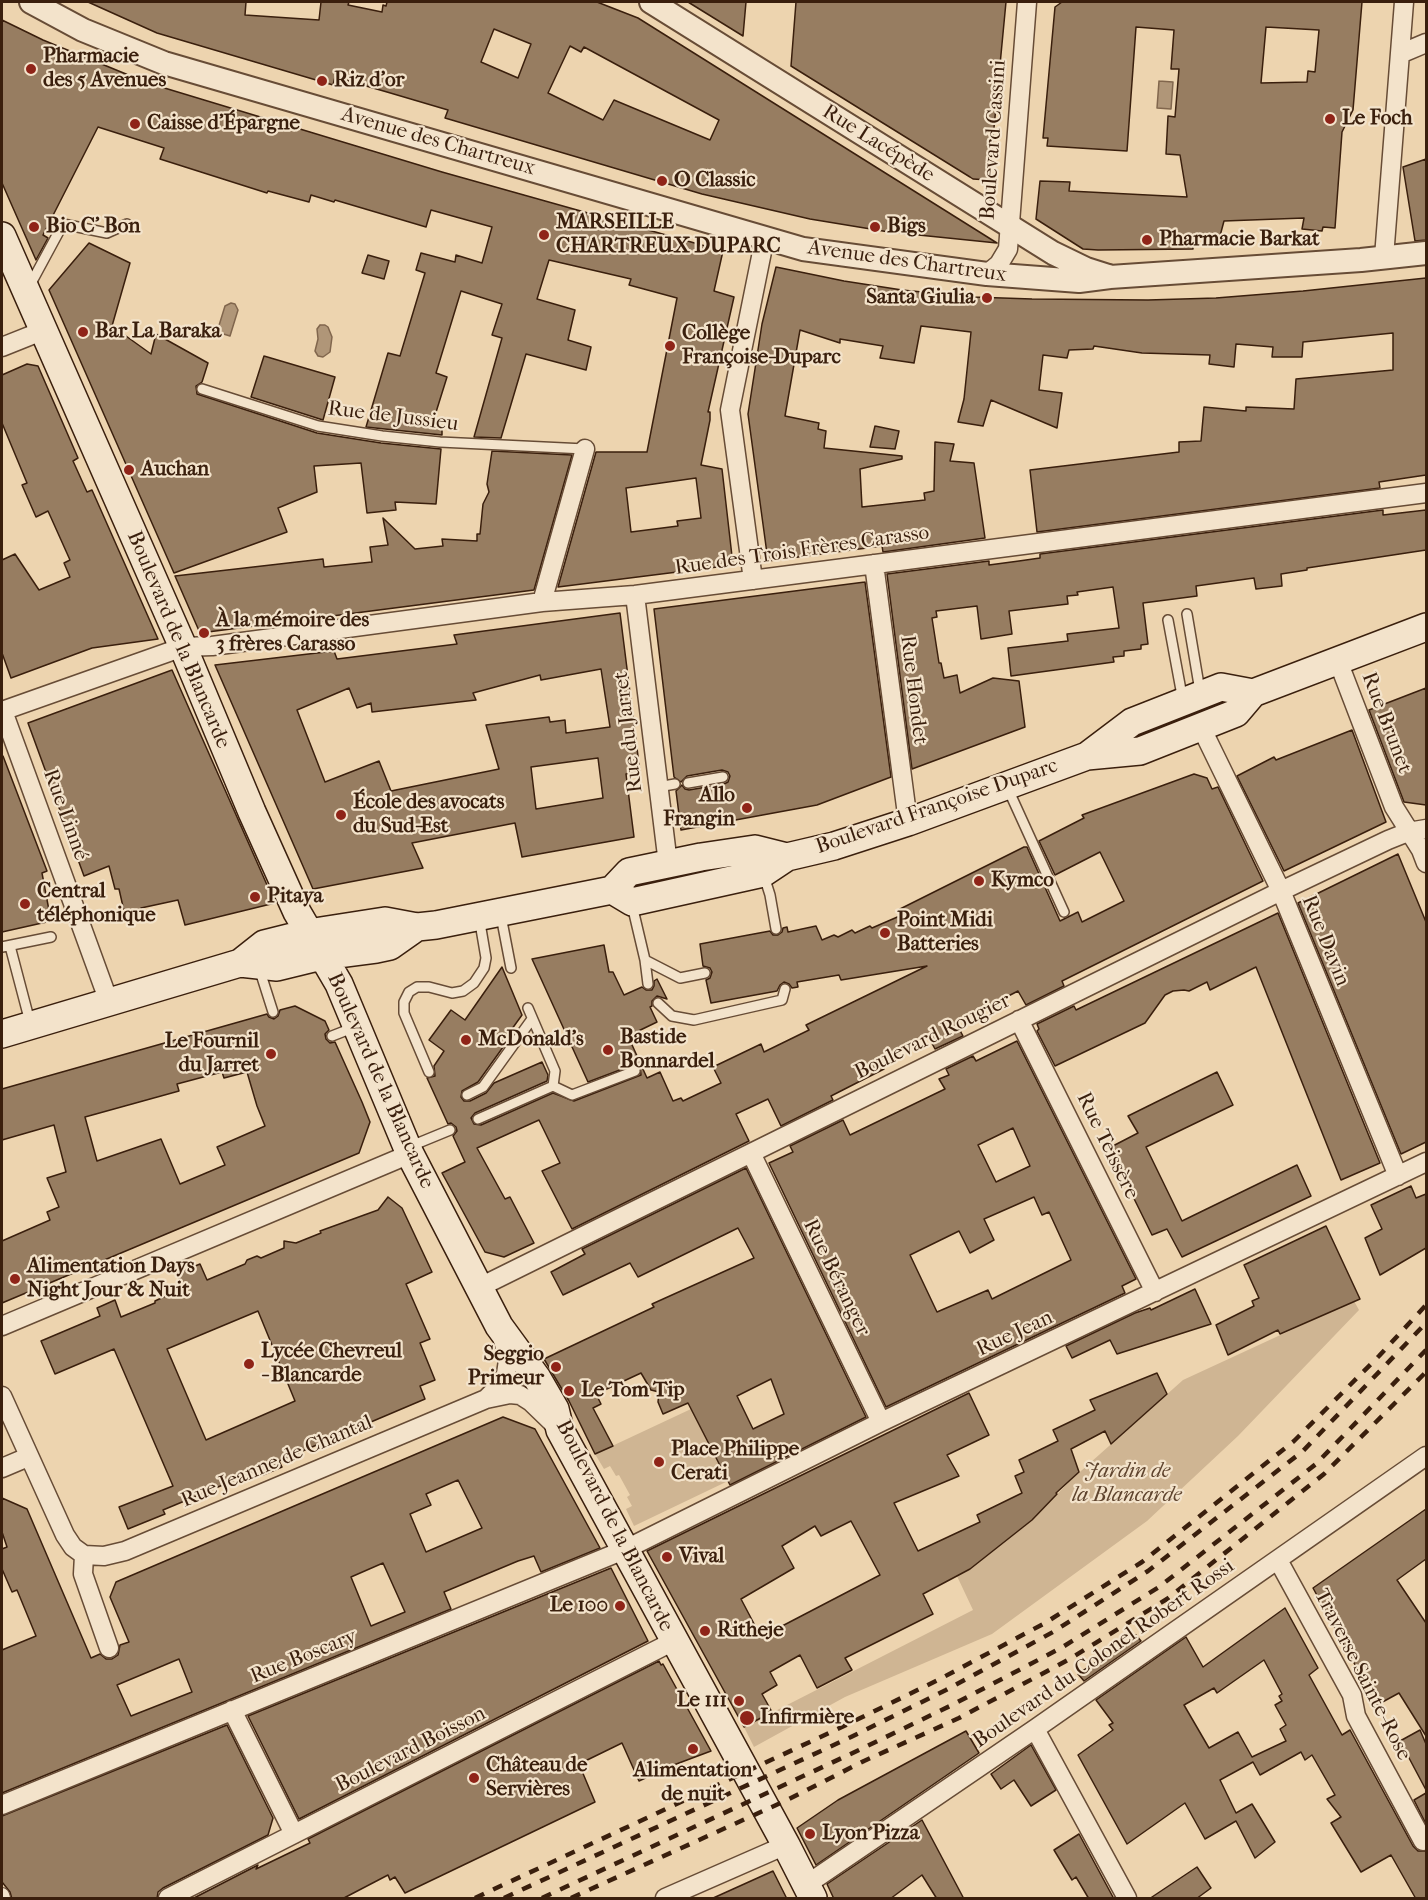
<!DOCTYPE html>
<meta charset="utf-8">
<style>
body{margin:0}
#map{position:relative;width:1428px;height:1900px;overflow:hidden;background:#edd4af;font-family:"IM FELL French Canon",serif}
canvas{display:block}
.frame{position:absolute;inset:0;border:3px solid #3a1f0d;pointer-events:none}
</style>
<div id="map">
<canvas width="1428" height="1900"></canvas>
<div class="frame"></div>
</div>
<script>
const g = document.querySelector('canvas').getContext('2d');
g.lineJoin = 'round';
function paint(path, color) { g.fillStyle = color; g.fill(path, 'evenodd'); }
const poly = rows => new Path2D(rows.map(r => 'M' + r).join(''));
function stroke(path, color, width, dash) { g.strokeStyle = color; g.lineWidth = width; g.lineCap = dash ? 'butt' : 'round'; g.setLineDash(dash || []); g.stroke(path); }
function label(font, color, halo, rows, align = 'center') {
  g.font = font + ' "IM FELL French Canon",serif'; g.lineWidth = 4.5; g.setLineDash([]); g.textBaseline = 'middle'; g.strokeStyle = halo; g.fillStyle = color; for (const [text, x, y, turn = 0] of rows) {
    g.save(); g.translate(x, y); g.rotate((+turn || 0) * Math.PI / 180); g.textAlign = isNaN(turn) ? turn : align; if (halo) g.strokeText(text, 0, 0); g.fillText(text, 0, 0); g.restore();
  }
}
paint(poly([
 [1354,1301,1359,1310,1238,1436,1147,1521,992,1634,845,1697,754,1747,744,1727,973,1610,956,1574,976,1563,1034,1518,1072,1479,1183,1380],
 [691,1409,728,1481,634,1526,626,1509,632,1506,627,1497,630,1495,619,1475,616,1476,610,1466,604,1469,595,1454]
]), '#cfb593');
const water = poly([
 [1159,81,1173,82,1171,109,1157,108,1159,81],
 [231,303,235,304,238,310,230,336,217,332,225,306,231,303],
 [320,325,325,325,328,327,332,337,330,352,323,357,318,356,315,351,318,339,317,329,320,325]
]);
paint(water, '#b09678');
stroke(water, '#81664d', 1.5);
const building = poly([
 [88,2,246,2,245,15,319,20,321,2,349,2,348,5,382,12,383,5,386,6,387,2,597,2,638,18,997,243,889,232,810,219,702,194,445,118,448,110,387,92,335,77,333,85,157,33,88,2],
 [494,29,531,44,518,78,481,62,494,29],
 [570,46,581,52,584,47,719,120,710,140,614,100,603,120,548,93,570,46],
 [688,2,746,2,743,36,688,2],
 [796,2,1006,2,989,180,973,179,970,177,791,66,796,2],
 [1062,2,1362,2,1353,110,1342,132,1335,228,1323,227,1322,231,1302,229,1304,218,1224,221,1220,236,1192,238,1193,249,1098,250,1083,249,1036,219,1040,181,1070,182,1069,191,1187,197,1180,155,1166,154,1168,116,1175,117,1179,69,1171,69,1174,30,1136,27,1127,151,1047,146,1048,138,1043,138,1055,7,1062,2],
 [1266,27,1319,30,1315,72,1308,71,1307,82,1261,83,1266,27],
 [2,20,43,40,148,83,442,172,723,251,714,291,734,297,708,412,710,412,710,420,701,465,722,469,733,565,558,587,596,452,647,452,677,298,629,285,631,279,549,260,537,299,575,310,568,340,591,347,586,370,526,354,501,438,474,437,502,338,492,335,502,304,461,291,436,373,447,377,432,425,442,427,442,435,366,427,388,353,400,356,425,273,416,270,421,253,455,262,456,255,482,263,492,227,431,210,426,227,335,200,334,202,311,195,309,202,268,191,267,193,160,159,164,148,98,127,43,235,48,238,36,260,2,183,2,20],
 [696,478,701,518,677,521,678,526,631,532,626,488,696,478],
 [1426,159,1426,240,1415,241,1403,167,1426,159],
 [89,243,130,263,112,326,151,354,156,334,208,363,202,382,196,386,197,394,317,433,381,443,441,449,436,504,395,502,396,510,367,513,361,463,314,466,317,492,278,508,287,532,174,573,49,290,89,243],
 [368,255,389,261,384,279,362,273,368,255],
 [776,267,844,281,902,290,973,297,1032,299,1148,300,1216,298,1303,291,1426,278,1426,475,1379,482,1380,488,1037,532,1030,470,1179,452,1179,442,1201,441,1204,407,1246,411,1246,407,1294,409,1296,379,1393,370,1393,333,1303,342,1302,357,1272,357,1273,347,1236,344,1234,367,1209,364,1210,355,1142,353,1094,346,1093,349,1069,350,1067,358,1043,355,1039,390,1062,393,1057,428,991,400,983,426,958,422,964,399,971,332,921,326,914,363,880,358,883,346,840,339,840,343,800,330,785,416,819,423,818,429,826,431,824,448,902,456,902,459,860,469,862,507,925,500,924,493,934,491,935,442,954,444,950,461,974,463,985,538,883,552,882,546,768,561,748,414,762,324,776,267],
 [264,356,335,377,323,420,251,397,264,356],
 [27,364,38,366,78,458,73,461,87,492,92,490,158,639,92,648,11,678,2,653,2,560,15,554,39,590,70,577,64,563,70,560,48,511,36,517,22,485,27,483,2,423,2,375,27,364],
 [875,426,899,431,895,449,870,447,875,426],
 [492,451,572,455,534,590,200,633,175,576,323,559,324,567,372,562,370,547,388,545,383,518,415,549,443,546,442,539,477,541,477,534,480,534,483,504,489,492,487,484,492,451],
 [1383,510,1383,515,1426,510,1426,550,1307,568,1307,570,1281,574,1282,586,1256,589,1254,578,1196,586,1197,596,1143,603,1148,644,1141,645,1141,649,1124,651,1124,656,1113,657,1114,662,1011,676,1008,648,1068,641,1067,634,1119,628,1113,587,1077,592,1078,595,1067,596,1068,604,1009,611,1012,634,981,639,977,606,936,611,937,617,932,618,939,663,941,663,944,678,957,675,960,693,993,678,1019,681,1025,727,912,769,887,574,989,561,989,565,1019,561,1040,558,1040,554,1383,510],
 [865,582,891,777,817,805,681,830,676,791,682,785,685,789,689,790,724,784,728,782,730,776,728,772,722,770,687,776,681,782,674,777,654,609,865,582],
 [620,613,640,772,626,774,634,837,522,857,515,823,412,843,423,868,313,889,215,665,334,651,337,659,457,644,454,635,620,613],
 [601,669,610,727,566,733,565,720,550,722,549,717,486,725,499,769,391,791,379,761,325,782,297,710,349,688,357,708,371,703,372,712,476,700,473,693,540,675,541,680,601,669],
 [598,758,603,798,536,809,531,767,598,758],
 [172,670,275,903,185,925,178,900,141,908,142,917,126,920,119,889,115,889,109,866,84,876,28,723,172,670],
 [1426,688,1426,805,1404,802,1369,710,1426,688],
 [1352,730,1386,822,1284,871,1237,776,1274,757,1276,760,1352,730],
 [2,756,3,756,47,871,42,873,51,921,2,932,2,756],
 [1194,774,1207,778,1212,789,1218,787,1263,881,1062,981,1064,986,1026,1005,1018,991,956,1023,963,1036,935,1049,928,1036,880,1060,884,1069,831,1096,833,1100,781,1126,768,1099,736,1114,749,1141,572,1229,542,1171,560,1163,539,1120,477,1148,505,1199,510,1197,534,1243,504,1257,485,1252,442,1173,465,1162,453,1136,457,1131,456,1127,451,1123,448,1124,427,1078,435,1076,434,1066,444,1051,429,1040,451,1010,465,1020,502,967,522,1015,509,1033,511,1036,478,1082,462,1091,461,1097,464,1101,470,1101,486,1093,494,1083,542,1062,548,1075,547,1081,475,1113,471,1118,474,1124,481,1125,553,1093,574,1101,641,1075,640,1066,633,1065,588,1082,532,959,604,945,609,972,613,972,624,995,642,987,646,990,652,990,654,986,654,981,657,979,667,999,657,996,652,1001,652,1006,650,1007,657,1022,628,1036,647,1078,660,1072,673,1101,681,1098,683,1101,721,1083,713,1067,761,1044,764,1052,809,1030,806,1025,927,966,841,980,839,975,797,982,798,987,792,988,789,984,784,982,780,985,777,991,711,1003,706,980,710,978,712,972,710,968,703,966,700,944,770,931,773,935,778,935,782,932,783,928,787,927,788,932,816,926,822,940,834,935,838,937,852,930,855,933,870,926,872,928,902,915,900,909,1024,847,1027,847,1060,921,1078,912,1082,922,1124,901,1100,852,1055,875,1039,841,1084,818,1082,815,1194,774],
 [1398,854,1426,922,1426,1142,1401,1154,1298,903,1398,854],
 [1278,913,1380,1163,1341,1180,1256,967,1210,990,1207,982,1189,991,1184,990,1173,991,1165,995,1145,1023,1055,1066,1037,1031,1039,1029,1037,1024,1074,1006,1076,1010,1278,913],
 [295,1006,325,1021,329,1030,325,1034,326,1039,330,1043,335,1042,362,1102,370,1122,359,1153,2,1303,2,1241,50,1220,47,1212,59,1207,47,1178,66,1172,54,1125,2,1140,2,1089,267,1014,269,1017,274,1019,278,1016,280,1010,295,1006],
 [222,1072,224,1078,247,1072,257,1106,265,1126,217,1147,225,1165,180,1184,161,1139,97,1161,85,1117,179,1091,177,1084,222,1072],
 [1017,1041,1136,1279,1122,1286,1125,1293,886,1407,769,1163,793,1152,790,1146,843,1120,850,1135,945,1089,939,1079,949,1075,946,1069,973,1056,976,1061,1017,1041],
 [1013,1128,1030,1166,996,1182,978,1145,1013,1128],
 [1034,1197,1042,1215,1049,1212,1071,1260,992,1299,988,1290,937,1312,910,1255,959,1231,970,1253,994,1240,984,1219,1034,1197],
 [1217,1072,1233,1105,1146,1147,1182,1221,1297,1165,1311,1196,1182,1257,1167,1229,1152,1235,1109,1148,1138,1133,1128,1116,1217,1072],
 [746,1168,866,1417,730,1485,688,1403,663,1414,658,1402,659,1392,651,1390,641,1373,596,1394,601,1404,593,1408,613,1446,595,1454,569,1401,544,1359,654,1307,652,1304,754,1258,738,1228,638,1277,630,1263,563,1295,551,1272,585,1254,582,1249,746,1168],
 [771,1379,784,1414,753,1429,737,1396,771,1379],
 [1411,1186,1416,1198,1426,1194,1426,1248,1380,1275,1365,1238,1382,1229,1371,1205,1411,1186],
 [388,1197,402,1208,432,1272,406,1284,430,1339,420,1343,435,1380,420,1386,425,1399,279,1461,282,1467,263,1475,261,1469,163,1510,165,1514,128,1529,119,1507,173,1486,114,1349,55,1374,41,1341,100,1316,97,1308,115,1300,121,1317,155,1303,155,1301,185,1287,176,1274,200,1264,207,1280,245,1264,247,1260,257,1256,261,1258,284,1248,284,1241,296,1243,321,1233,320,1231,378,1210,388,1197],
 [258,1311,295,1401,206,1440,167,1349,258,1311],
 [1326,1226,1360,1299,1280,1334,1278,1330,1228,1355,1216,1325,1254,1306,1252,1301,1259,1298,1244,1265,1326,1226],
 [1195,1289,1211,1324,1117,1354,1110,1340,1072,1358,1066,1346,1135,1313,1150,1308,1151,1310,1195,1289],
 [1157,1373,1167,1394,1111,1444,1105,1431,1071,1449,1079,1472,1056,1493,1057,1494,1032,1520,970,1569,923,1594,933,1614,845,1658,852,1670,817,1688,800,1655,770,1672,777,1685,762,1694,772,1712,744,1727,647,1551,969,1393,989,1435,947,1455,959,1476,894,1503,918,1551,980,1522,977,1515,1022,1493,1015,1476,1024,1472,1019,1460,1058,1441,1053,1430,1095,1410,1090,1400,1157,1373],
 [851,1521,880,1575,761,1637,741,1599,794,1568,782,1546,815,1526,821,1536,851,1521],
 [503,1417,535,1429,600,1548,541,1572,534,1556,518,1561,444,1592,451,1609,2,1793,2,1650,36,1636,17,1590,12,1592,2,1569,2,1549,7,1547,2,1532,2,1498,27,1509,91,1658,100,1654,106,1659,112,1659,118,1655,120,1645,129,1642,110,1597,116,1582,503,1417],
 [458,1480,482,1528,426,1552,410,1514,431,1505,426,1494,458,1480],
 [383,1563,405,1612,371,1626,351,1577,383,1563],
 [179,1659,192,1692,131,1716,117,1685,179,1659],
 [1426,1509,1426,1559,1397,1580,1426,1623,1426,1736,1399,1693,1377,1705,1313,1588,1426,1509],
 [611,1568,648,1641,299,1819,248,1716,611,1568],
 [1285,1608,1318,1668,1309,1675,1342,1735,1350,1730,1413,1846,1418,1851,1426,1851,1426,1899,1416,1899,1391,1855,1361,1872,1331,1823,1341,1817,1327,1799,1335,1795,1312,1755,1305,1760,1301,1752,1260,1775,1253,1762,1220,1780,1236,1813,1252,1804,1275,1842,1255,1858,1236,1821,1205,1839,1185,1803,1127,1844,1078,1755,1113,1730,1109,1725,1113,1723,1096,1700,1186,1637,1203,1667,1285,1608],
 [1264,1660,1282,1694,1279,1696,1282,1701,1275,1705,1286,1725,1280,1729,1286,1741,1252,1757,1238,1732,1209,1748,1184,1705,1214,1688,1217,1693,1264,1660],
 [1136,1635,1141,1641,1084,1681,1078,1674,1101,1659,1103,1661,1136,1635],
 [659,1661,661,1665,663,1664,711,1751,671,1766,639,1781,622,1743,579,1764,595,1802,405,1893,395,1877,390,1880,388,1875,342,1899,192,1899,258,1865,256,1869,310,1843,308,1839,659,1661],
 [227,1725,273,1818,268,1835,163,1888,158,1892,157,1899,12,1899,10,1892,2,1882,2,1816,227,1725],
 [1420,1730,1426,1744,1426,1790,1400,1741,1420,1730],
 [966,1731,979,1753,816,1865,797,1828,838,1800,966,1731],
 [1031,1745,1056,1790,1031,1806,1014,1780,1001,1789,991,1774,1031,1745],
 [1426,1793,1426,1824,1414,1800,1426,1793],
 [922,1820,964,1899,937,1899,922,1875,890,1899,834,1899,827,1884,922,1820],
 [1079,1834,1114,1899,1089,1899,1076,1877,1072,1880,1054,1850,1079,1834],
 [1197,1867,1211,1888,1196,1899,1149,1899,1197,1867],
 [773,1871,787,1899,711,1899,773,1871]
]);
paint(building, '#977d61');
stroke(building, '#3a1f0d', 1.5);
const service = poly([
 [29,287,63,224,107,233,127,224],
 [202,389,318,426,382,436,440,442,585,449],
 [1187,614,1200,691],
 [1168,620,1183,701],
 [688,783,723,777],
 [658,787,675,784],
 [1008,789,1064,912],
 [764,876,770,895,776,929],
 [632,905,645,960,680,978,705,973],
 [501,916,511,968],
 [10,946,30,1022],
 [2,947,51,937],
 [645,960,648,984],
 [259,968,273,1012],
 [658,1003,672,1016,694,1020,782,1000,785,989],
 [332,1036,355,1027],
 [429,1072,404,1013,404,1002,409,992,417,987,429,987,452,993,463,991,474,983,484,968,486,958,479,917],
 [553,1086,572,1095,635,1071],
 [467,1095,483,1087,532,1019],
 [478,1119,553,1086,555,1071,528,1008],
 [411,1146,450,1130]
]);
const pedestrian = poly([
 [2,1895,3,1898]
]);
const minor = poly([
 [1400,54,1426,43],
 [1384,257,1404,2],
 [987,274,999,264,1008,249,1027,2],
 [2,347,42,331],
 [874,564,908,822],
 [753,580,730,410,765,237],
 [635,595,668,864],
 [542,602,585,449],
 [1338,661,1394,807,1421,850,1426,863],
 [2,711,183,647,212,646,542,602,635,595,1426,493],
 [3,711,109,1002],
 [1201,727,1281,891,1398,1176],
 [1019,1020,1155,1292],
 [751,1153,881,1422],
 [480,1287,1281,891,1388,840,1408,832,1426,829],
 [2,1326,410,1154],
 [2,1396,65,1535,73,1547,84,1555],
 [486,1399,500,1385,506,1374,508,1360,503,1340],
 [2,1468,28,1457],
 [84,1555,104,1556,125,1551,486,1399,510,1394,520,1395,531,1402,559,1429],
 [84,1555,83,1574,109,1648],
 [1278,1560,1352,1695,1356,1716,1423,1841],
 [232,1710,294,1834],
 [1035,1729,1127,1898],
 [2,1805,624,1550,881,1422,1426,1162],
 [806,1885,1035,1729,1426,1456],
 [168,1898,674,1641],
 [665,1898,786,1845]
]);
const tertiary = poly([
 [31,2,83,30,164,63,803,249,987,274,1079,281,1110,277,1361,260,1426,253],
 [651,2,1053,253,1086,269,1108,276]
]);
const secondary = poly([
 [2,236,183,647,252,812,297,912,339,984,410,1154,499,1326,537,1378,555,1409,560,1430,786,1845,813,1898],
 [1087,756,1132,722,1221,687,1253,693],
 [612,890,632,902,763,873,787,857,834,846,908,822,1087,756,1140,751,1236,713,1253,693,1426,627],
 [240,963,277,967,322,956,376,949,390,946,417,927],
 [2,1034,240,963,264,944,308,933,385,921,417,927,436,925,612,890,629,872,701,857,755,849,787,857]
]);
stroke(service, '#674c36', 12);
stroke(pedestrian, '#674c36', 16);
stroke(minor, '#674c36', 21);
stroke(tertiary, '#674c36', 26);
stroke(secondary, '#3a1f0d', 30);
stroke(service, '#f3e3cb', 9);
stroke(pedestrian, '#f3e3cb', 14);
stroke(minor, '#f3e3cb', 18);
stroke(tertiary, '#f3e3cb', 22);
stroke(secondary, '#f3e3cb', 27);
stroke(poly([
 [475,1898,844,1726,938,1680,1045,1623,1142,1562,1294,1441,1379,1356,1426,1305],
 [504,1898,851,1737,946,1690,1053,1632,1148,1571,1303,1451,1426,1323],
 [542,1898,859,1750,952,1705,1061,1648,1159,1587,1316,1464,1426,1350],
 [571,1898,785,1801,864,1761,959,1718,1068,1660,1167,1599,1324,1474,1426,1372]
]), '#3a1f0d', 4.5, [10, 10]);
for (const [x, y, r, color] of [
 [31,69,6,"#8f2418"],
 [322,81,6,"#8f2418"],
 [1330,119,6,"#8f2418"],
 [135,124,6,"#8f2418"],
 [662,181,6,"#8f2418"],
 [34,227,6,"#8f2418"],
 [875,227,6,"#8f2418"],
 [544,235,6,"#8f2418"],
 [1147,240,6,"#8f2418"],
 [987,298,6,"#8f2418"],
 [83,332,6,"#8f2418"],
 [670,346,6,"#8f2418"],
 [129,470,6,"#8f2418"],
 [204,633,6,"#8f2418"],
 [747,808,6,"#8f2418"],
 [341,815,6,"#8f2418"],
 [979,881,6,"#8f2418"],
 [255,897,6,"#8f2418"],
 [25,904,6,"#8f2418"],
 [885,933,6,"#8f2418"],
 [466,1040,6,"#8f2418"],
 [608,1050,6,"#8f2418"],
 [271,1054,6,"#8f2418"],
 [15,1279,6,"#8f2418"],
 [249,1364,6,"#8f2418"],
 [556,1367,6,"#8f2418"],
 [569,1391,6,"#8f2418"],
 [659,1462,6,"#8f2418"],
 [667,1557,6,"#8f2418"],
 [620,1606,6,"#8f2418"],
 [705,1631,6,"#8f2418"],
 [739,1701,6,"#8f2418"],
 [747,1718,8,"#8f2418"],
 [693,1749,6,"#8f2418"],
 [474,1778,6,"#8f2418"],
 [810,1834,6,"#8f2418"]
]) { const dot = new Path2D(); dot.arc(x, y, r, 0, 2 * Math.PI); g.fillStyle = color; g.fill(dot); stroke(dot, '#f3e3cb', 2); }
label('bold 21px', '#3a1f0d', '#f3e3cb', [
 ["Pharmacie",43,57],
 ["des 5 Avenues",43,81],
 ["Riz d'or",334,81],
 ["Le Foch",1342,119],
 ["Caisse d'Épargne",147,124],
 ["O Classic",674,181],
 ["MARSEILLE",556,223],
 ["CHARTREUX DUPARC",556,247],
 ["Bio C' Bon",46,227],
 ["Bigs",887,227],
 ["Pharmacie Barkat",1159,240],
 ["Santa Giulia",975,298,"right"],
 ["Bar La Baraka",95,332],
 ["Collège",682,334],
 ["Françoise-Duparc",682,358],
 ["Auchan",141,470],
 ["À la mémoire des",216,621],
 ["3 frères Carasso",216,645],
 ["Allo",735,796,"right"],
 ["Frangin",735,820,"right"],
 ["École des avocats",353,803],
 ["du Sud-Est",353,827],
 ["Kymco",991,881],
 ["Central",37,892],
 ["téléphonique",37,916],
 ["Pitaya",267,897],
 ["Point Midi",897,921],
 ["Batteries",897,945],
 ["Bastide",620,1038],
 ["Bonnardel",620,1062],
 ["McDonald's",478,1040],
 ["Le Fournil",259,1042,"right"],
 ["du Jarret",259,1066,"right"],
 ["Alimentation Days",27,1267],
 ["Night Jour & Nuit",27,1291],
 ["Lycée Chevreul",261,1352],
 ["- Blancarde",261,1376],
 ["Seggio",544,1355,"right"],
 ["Primeur",544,1379,"right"],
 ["Le Tom Tip",581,1391],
 ["Place Philippe",671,1450],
 ["Cerati",671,1474],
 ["Vival",679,1557],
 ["Le 100",608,1606,"right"],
 ["Ritheje",717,1631],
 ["Le 111",727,1701,"right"],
 ["Infirmière",760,1718],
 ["Château de",486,1766],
 ["Servières",486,1790],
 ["Alimentation",693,1771,"center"],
 ["de nuit",693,1795,"center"],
 ["Lyon Pizza",822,1834]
], 'left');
label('21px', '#3a1f0d', '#f3e3cb', [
 ["Boulevard Cassini",994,140,-86],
 ["Avenue des Chartreux",438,142,16],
 ["Rue Lacépède",878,144,32],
 ["Avenue des Chartreux",907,262,8],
 ["Rue de Jussieu",393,417,7],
 ["Rue des Trois Frères Carasso",802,551,-8],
 ["Boulevard de la Blancarde",178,640,67],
 ["Rue Hondet",913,690,83],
 ["Rue Brunet",1386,723,69],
 ["Rue du Jarret",629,732,-97],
 ["Boulevard Françoise Duparc",937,807,-19],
 ["Rue Linné",65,815,70],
 ["Rue Davin",1325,941,68],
 ["Boulevard Rougier",933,1037,-26],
 ["Boulevard de la Blancarde",380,1081,66],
 ["Rue Teissère",1107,1146,64],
 ["Rue Béranger",836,1278,64],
 ["Rue Jean",1015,1334,-25],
 ["Rue Jeanne de Chantal",277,1462,-23],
 ["Boulevard de la Blancarde",614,1526,63],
 ["Boulevard du Colonel Robert Rossi",1104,1654,-35],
 ["Rue Boscary",304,1657,-22],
 ["Traverse Sainte-Rose",1362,1675,63],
 ["Boulevard Boisson",411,1750,-27]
]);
label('italic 21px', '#5f442e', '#f3e3cb', [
 ["Jardin de",1127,1472],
 ["la Blancarde",1127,1496]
]);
</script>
